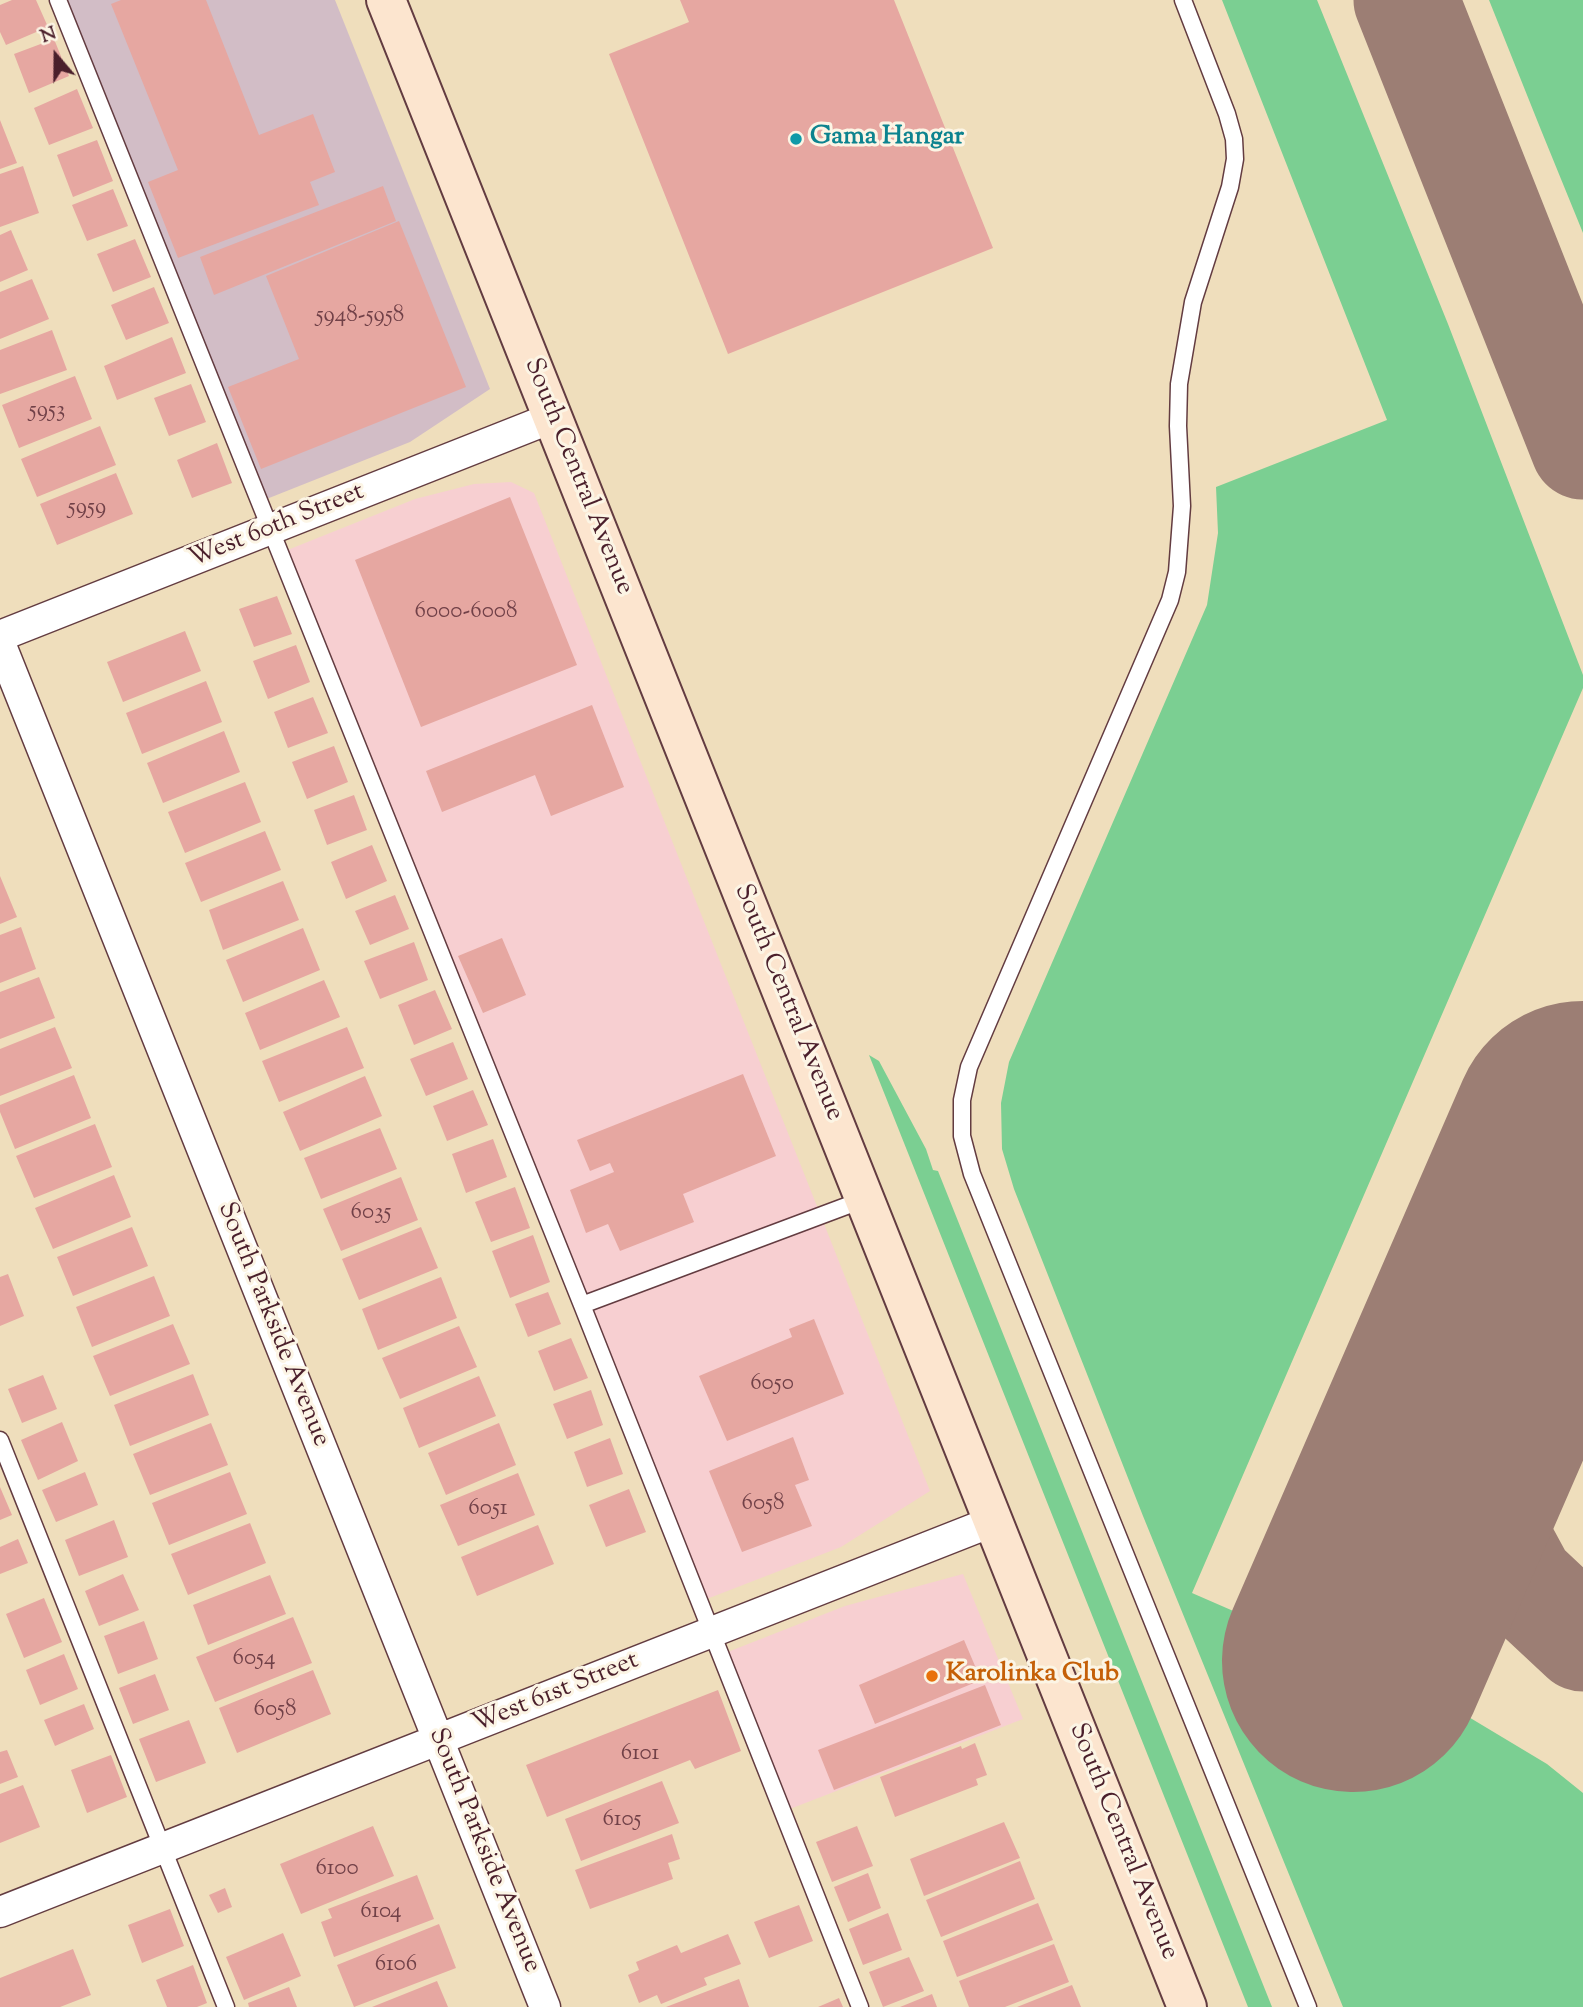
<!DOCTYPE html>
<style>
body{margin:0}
#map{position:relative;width:1583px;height:2007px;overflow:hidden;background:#efdebc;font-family:"Sorts Mill Goudy",serif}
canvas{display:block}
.north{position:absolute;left:21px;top:21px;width:70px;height:70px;-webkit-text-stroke:5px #fcf5e5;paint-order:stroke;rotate:340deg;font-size:19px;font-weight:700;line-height:28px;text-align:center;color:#4a1f2b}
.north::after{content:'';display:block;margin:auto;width:24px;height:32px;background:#4a1f2b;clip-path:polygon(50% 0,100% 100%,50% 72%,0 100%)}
</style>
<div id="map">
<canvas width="1583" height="2007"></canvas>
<div class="north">N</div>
</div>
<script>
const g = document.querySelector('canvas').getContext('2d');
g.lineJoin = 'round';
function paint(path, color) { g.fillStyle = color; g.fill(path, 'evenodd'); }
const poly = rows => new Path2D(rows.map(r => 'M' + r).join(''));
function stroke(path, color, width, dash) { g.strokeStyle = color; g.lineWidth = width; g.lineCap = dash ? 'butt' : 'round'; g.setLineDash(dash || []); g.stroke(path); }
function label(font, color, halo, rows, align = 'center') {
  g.font = font + ' "Sorts Mill Goudy",serif'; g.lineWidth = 6; g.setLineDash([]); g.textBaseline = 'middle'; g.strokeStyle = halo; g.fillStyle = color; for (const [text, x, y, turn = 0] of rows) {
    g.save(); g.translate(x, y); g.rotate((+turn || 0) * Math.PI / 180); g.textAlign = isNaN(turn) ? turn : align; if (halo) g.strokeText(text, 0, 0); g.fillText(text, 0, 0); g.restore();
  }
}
paint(poly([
 [511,482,534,493,930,1491,841,1547,699,1602,280,553,415,499,474,484],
 [963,1574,1023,1719,782,1812,720,1655,845,1606]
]), '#f7cfd1');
paint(poly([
 [58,0,335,0,490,389,410,442,259,502]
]), '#d2bdc6');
paint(poly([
 [1222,0,1317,0,1448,324,1583,675,1583,688,1192,1593,1447,1704,1547,1764,1583,1793,1583,2007,1343,2007,1143,1516,1014,1189,1002,1149,1001,1103,1009,1062,1207,605,1218,533,1216,487,1387,420],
 [1489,0,1583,0,1583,233,1541,130],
 [869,1055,879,1061,926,1149,933,1170,938,1171,1272,2007,1248,2007]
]), '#7bcf92');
stroke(poly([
 [1406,0,1583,447],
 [1516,1287,1478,1433,1485,1513,1523,1583,1583,1639]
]), '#9c7e74', 105);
stroke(poly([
 [1353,1661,1583,1132]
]), '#9c7e74', 262);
paint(poly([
 [12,0,36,0,48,27,6,45,0,32,0,5],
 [121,0,206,0,259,135,313,114,335,172,310,182,319,205,178,258,148,182,178,170,111,4],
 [680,0,894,0,993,248,728,354,609,54,689,22],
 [54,39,69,76,29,93,14,54],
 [77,89,93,128,49,145,34,108],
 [0,120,17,163,0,169],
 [97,140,113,181,73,197,57,155],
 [23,166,39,213,0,227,0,174],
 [383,186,396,221,214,295,200,257],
 [113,189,128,226,87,241,72,205],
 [399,221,466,387,261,469,228,387,299,359,266,276],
 [11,230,28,270,0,282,0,235],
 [135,239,151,277,113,292,97,254],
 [32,279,49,319,0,339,0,292],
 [154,287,169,323,126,340,111,305],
 [52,330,67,370,0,394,0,350],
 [172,337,186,373,117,400,104,366],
 [75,376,92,419,19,448,2,405],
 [191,384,206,422,169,436,154,398],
 [100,426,116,465,37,497,21,459],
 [217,443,232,483,192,498,177,460],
 [116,473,133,514,57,545,40,504],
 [510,497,577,665,421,727,355,560],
 [277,596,292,634,254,647,239,609],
 [185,631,201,671,123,702,107,662],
 [296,645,310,682,268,699,253,661],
 [206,681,222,722,142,754,126,713],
 [313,697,328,733,288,748,274,712],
 [592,705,624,787,551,816,535,775,442,812,426,771],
 [224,731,240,772,163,803,147,763],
 [334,746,348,782,307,799,292,762],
 [245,782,261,822,185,853,168,812],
 [354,795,367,830,327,845,314,810],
 [265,831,281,870,201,902,185,863],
 [372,845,387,881,346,899,331,862],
 [0,876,17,917,0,924],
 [283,881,299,920,223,950,209,910],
 [395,895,409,929,370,945,355,911],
 [21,927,36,969,0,983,0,935],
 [303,928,320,970,243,1002,226,960],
 [502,938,526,995,483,1013,458,956],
 [414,942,428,980,380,999,364,961],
 [39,977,55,1018,0,1039,0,992],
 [324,980,340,1017,260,1050,245,1013],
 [435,990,452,1029,414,1045,398,1005],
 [55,1027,72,1068,0,1096,0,1049],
 [347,1027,364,1068,279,1102,262,1061],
 [453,1042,468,1079,426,1096,410,1059],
 [743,1074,776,1156,683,1194,694,1222,620,1251,608,1224,586,1233,570,1190,614,1172,610,1163,590,1171,577,1140],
 [74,1075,91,1118,15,1149,0,1112,0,1105],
 [365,1076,382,1116,300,1151,283,1112],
 [473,1090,488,1125,447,1141,433,1106],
 [95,1124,112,1167,34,1198,16,1156],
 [380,1128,397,1169,321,1199,304,1158],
 [493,1139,507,1177,466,1193,452,1154],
 [114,1175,131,1217,53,1249,35,1208],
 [401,1177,418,1220,341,1251,323,1209],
 [515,1187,530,1228,491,1242,475,1202],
 [132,1227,148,1266,73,1296,57,1257],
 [421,1227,438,1268,359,1300,342,1259],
 [533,1235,550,1282,510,1298,492,1251],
 [8,1274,24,1316,0,1326,0,1277],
 [154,1276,170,1316,92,1347,76,1307],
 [441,1277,457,1318,378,1350,362,1309],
 [548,1292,561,1324,528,1337,515,1304],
 [814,1319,844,1394,727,1441,699,1376,792,1337,789,1329],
 [173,1324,190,1364,110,1396,93,1356],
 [459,1326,477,1367,400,1399,382,1358],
 [571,1338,588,1378,554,1391,538,1351],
 [193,1374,209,1415,130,1446,114,1405],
 [43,1375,57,1409,22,1423,8,1389],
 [479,1376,496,1416,419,1448,403,1408],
 [591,1390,603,1425,567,1439,553,1404],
 [62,1422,78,1461,38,1480,21,1440],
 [211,1423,228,1465,150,1495,133,1454],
 [499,1423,516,1465,446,1495,428,1453],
 [793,1437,809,1480,795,1485,812,1526,742,1552,709,1471],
 [610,1438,623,1474,587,1487,574,1452],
 [85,1472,98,1505,56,1522,42,1490],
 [230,1472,247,1514,169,1545,152,1503],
 [518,1473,535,1515,458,1546,440,1505],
 [0,1487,12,1515,0,1520],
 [629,1489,646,1532,606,1547,589,1505],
 [114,1520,128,1557,79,1576,65,1540],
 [250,1523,266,1563,188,1595,171,1554],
 [538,1525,554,1564,477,1596,461,1557],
 [18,1539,28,1563,0,1574,0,1547],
 [123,1574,139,1610,99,1626,85,1591],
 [270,1575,286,1614,208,1645,193,1605],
 [44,1598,62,1642,24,1658,6,1614],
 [293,1617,312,1663,215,1702,196,1657],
 [144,1621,158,1659,118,1674,104,1636],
 [964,1640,981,1680,875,1724,859,1685],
 [64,1654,78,1689,40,1705,26,1670],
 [313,1670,331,1714,237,1753,219,1708],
 [155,1674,169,1710,133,1724,119,1688],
 [985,1685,1001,1725,834,1790,818,1750],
 [718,1690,741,1751,695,1769,690,1760,547,1817,526,1765],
 [84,1704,94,1729,55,1746,44,1720],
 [189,1720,206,1763,156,1782,139,1739],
 [975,1743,987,1775,976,1779,978,1785,895,1817,880,1777,961,1746,962,1749],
 [7,1750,18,1777,0,1784,0,1752],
 [111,1755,127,1797,87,1813,71,1770],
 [662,1781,679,1823,581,1861,565,1819],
 [23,1785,40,1827,0,1843,0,1794],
 [1004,1822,1020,1858,924,1896,910,1859],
 [373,1826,394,1876,301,1914,280,1864],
 [857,1826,873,1866,832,1882,816,1842],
 [672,1834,680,1859,668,1863,673,1879,590,1909,575,1870],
 [1020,1861,1035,1899,941,1937,926,1900],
 [868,1873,881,1908,848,1922,834,1887],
 [417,1875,434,1919,334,1957,321,1922,332,1918,328,1909],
 [225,1888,232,1907,218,1913,209,1895],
 [1038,1903,1053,1940,957,1977,943,1941],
 [799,1905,813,1941,769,1958,754,1922],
 [170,1909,184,1946,142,1963,128,1925],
 [888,1913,902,1950,863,1965,849,1929],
 [439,1924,456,1968,354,2007,337,1965],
 [283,1933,301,1976,244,2000,226,1957],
 [728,1934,741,1964,704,1978,707,1985,661,2004,657,1995,639,2003,628,1975,639,1970,636,1962,677,1945,681,1953],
 [1054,1944,1069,1982,1005,2007,969,2007,959,1981],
 [73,1949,91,1995,60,2007,0,2007,0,1978],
 [909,1957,924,1991,883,2007,869,1972],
 [193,1965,207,2003,197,2007,167,2007,156,1980],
 [739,1979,749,2007,666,2007],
 [437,1981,448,2007,372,2007],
 [1072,1985,1081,2007,1017,2007],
 [289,1987,297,2007,249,2007,248,2003],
 [932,1994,937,2007,900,2007],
 [839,1998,843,2007,818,2007]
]), '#e6a7a1');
const lane = poly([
 [58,0,582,1305,860,2007],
 [1183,0,1227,114,1234,139,1235,159,1230,187,1193,302,1179,384,1178,426,1182,506,1177,572,1170,600,969,1067,962,1100,962,1136,972,1174,1308,2007],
 [582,1305,865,1199],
 [0,1440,226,2007]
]);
const street = poly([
 [0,636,554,417],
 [0,643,545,2007],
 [0,1912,994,1521]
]);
const secondary = poly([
 [386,0,1187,2007]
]);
stroke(lane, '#633c41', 19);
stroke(street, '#633c41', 33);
stroke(secondary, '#633c41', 42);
stroke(lane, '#fff', 16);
stroke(street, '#fff', 30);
stroke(secondary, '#fce5cf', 38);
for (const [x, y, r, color] of [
 [796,139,7,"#0f9aa8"],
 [932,1676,7,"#e8710a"]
]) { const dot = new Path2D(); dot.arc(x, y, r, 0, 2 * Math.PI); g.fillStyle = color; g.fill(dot); stroke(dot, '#fcf5e5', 2.5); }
label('23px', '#714148', null, [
 ["5948-5958",360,317],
 ["5953",47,412],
 ["5959",87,509],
 ["6000-6008",466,613],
 ["6035",371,1214],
 ["6050",772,1385],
 ["6058",763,1505],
 ["6051",488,1510],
 ["6054",254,1660],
 ["6058",275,1711],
 ["6101",640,1755],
 ["6105",622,1821],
 ["6100",337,1870],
 ["6104",381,1913],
 ["6106",396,1966]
]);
label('bold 26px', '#0d838f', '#fcf5e5', [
 ["Gama Hangar",810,139]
], 'left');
label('26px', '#4a1f2b', '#fcf5e5', [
 ["South Central Avenue",577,477,68],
 ["West 60th Street",277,527,-22],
 ["South Central Avenue",787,1003,68],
 ["South Parkside Avenue",272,1325,68],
 ["West 61st Street",556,1694,-22],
 ["South Central Avenue",1122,1842,68],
 ["South Parkside Avenue",483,1851,68]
]);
label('bold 26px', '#c56008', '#fcf5e5', [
 ["Karolinka Club",946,1676]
], 'left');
</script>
